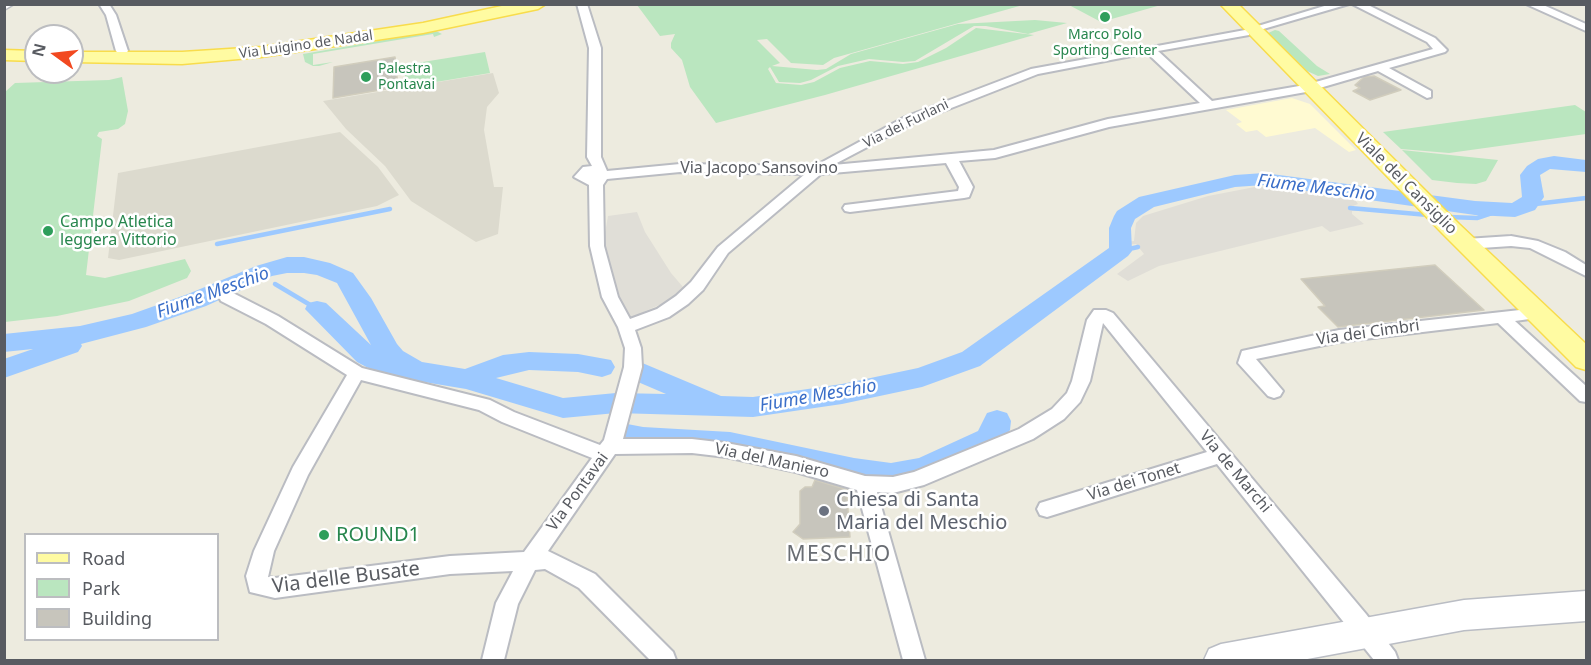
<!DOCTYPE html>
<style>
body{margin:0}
#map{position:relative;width:1591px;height:665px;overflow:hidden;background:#edebdf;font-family:"Noto Sans",sans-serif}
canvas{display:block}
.frame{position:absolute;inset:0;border:6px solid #585b61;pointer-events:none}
.legend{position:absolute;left:24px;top:533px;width:195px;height:108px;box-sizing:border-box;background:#fff;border:2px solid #bcbdc0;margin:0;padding:8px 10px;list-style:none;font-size:18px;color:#585b61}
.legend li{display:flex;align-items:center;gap:12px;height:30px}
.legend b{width:30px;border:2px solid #bcbdc0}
.north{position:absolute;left:24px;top:24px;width:60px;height:60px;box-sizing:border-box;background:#fff;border:2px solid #bcbdc0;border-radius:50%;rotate:285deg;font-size:16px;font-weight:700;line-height:24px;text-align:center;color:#585b61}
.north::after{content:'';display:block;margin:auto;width:21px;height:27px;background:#f24920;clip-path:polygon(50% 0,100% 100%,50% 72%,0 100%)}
</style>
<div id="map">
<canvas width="1591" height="665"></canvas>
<div class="frame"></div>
<ul class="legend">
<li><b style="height:8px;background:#fffba2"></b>Road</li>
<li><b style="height:16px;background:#bae6bf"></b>Park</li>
<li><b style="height:16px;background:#c7c5bc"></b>Building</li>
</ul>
<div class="north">N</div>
</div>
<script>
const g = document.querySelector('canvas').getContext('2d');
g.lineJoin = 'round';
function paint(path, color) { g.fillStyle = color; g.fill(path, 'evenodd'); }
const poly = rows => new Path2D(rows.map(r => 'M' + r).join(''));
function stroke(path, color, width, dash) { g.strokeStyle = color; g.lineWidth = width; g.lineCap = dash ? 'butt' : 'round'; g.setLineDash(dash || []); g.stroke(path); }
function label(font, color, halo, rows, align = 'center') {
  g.font = font + ' "Noto Sans",sans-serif'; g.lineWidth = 5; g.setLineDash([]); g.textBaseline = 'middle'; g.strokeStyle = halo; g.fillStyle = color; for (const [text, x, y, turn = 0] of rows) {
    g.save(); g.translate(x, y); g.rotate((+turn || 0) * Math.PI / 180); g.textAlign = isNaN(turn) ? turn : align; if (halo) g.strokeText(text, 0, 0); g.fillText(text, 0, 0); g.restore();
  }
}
paint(poly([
 [1292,98,1310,104,1356,150,1349,152,1315,128,1266,137,1257,130,1246,132,1236,124,1242,122,1226,110]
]), '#fffad2');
paint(poly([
 [1255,187,1285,188,1353,197,1358,204,1353,206,1360,211,1352,211,1352,214,1364,224,1330,232,1322,226,1159,266,1128,281,1117,274,1144,254,1136,244,1125,245,1123,242,1134,241,1136,223,1143,216,1208,196],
 [637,212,645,232,671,273,683,287,689,284,664,308,659,305,641,313,643,317,632,320,627,317,616,300,604,263,604,239,608,216]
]), '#e0ded7');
paint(poly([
 [493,73,499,93,487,107,484,130,494,187,503,187,498,234,476,242,411,201,385,166,346,129,323,101],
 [340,132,378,167,399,195,377,206,119,260,108,258,118,173]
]), '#dcdace');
paint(poly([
 [637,5,1023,5,834,58,823,65,791,63,767,39,757,40,780,63,772,66,817,70,826,69,851,54,958,24,1035,20,1067,23,1028,34,986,26,974,26,915,61,903,62,869,59,838,66,811,80,800,83,779,82,770,67,768,69,776,83,801,85,814,82,840,68,870,61,903,64,918,62,946,48,976,28,1034,35,825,95,716,123,690,87,682,60,671,48,671,43,675,34,660,36],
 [1069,5,1069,4,1161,5,1101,22],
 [1275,30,1279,31,1317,66,1330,74,1318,76,1307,71,1268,33],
 [436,31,442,34,434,37,433,34,313,54,313,65,333,62,319,66,313,66,305,62,303,54],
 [485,52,490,73,406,87,404,65],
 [122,77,128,111,125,124,118,129,99,132,97,136,102,139,86,275,105,278,185,259,191,271,187,278,129,301,57,316,5,322,5,92,15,83,109,80],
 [1575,105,1586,112,1586,134,1449,153,1401,149,1383,132],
 [1402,150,1498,160,1486,181,1476,184,1457,183,1432,180]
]), '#bae6bf');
stroke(poly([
 [1527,205,1586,198],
 [1350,208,1428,215],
 [1448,217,1477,218,1498,211],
 [217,244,390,209],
 [1120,251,1138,247],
 [275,284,317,309]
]), '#9dc9ff', 4.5);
paint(poly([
 [1554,156,1586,160,1586,172,1550,169,1540,175,1544,197,1535,210,1515,217,1475,215,1264,185,1235,187,1154,207,1135,219,1131,228,1132,251,1128,256,980,366,922,387,842,404,753,417,616,413,563,418,466,389,406,379,370,369,357,362,305,309,308,303,317,301,326,303,371,345,337,283,317,275,304,273,287,273,272,276,206,306,146,327,81,344,82,346,78,352,4,378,4,359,33,349,4,352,4,334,80,326,132,314,188,294,256,266,287,257,304,257,330,263,353,273,371,298,397,344,403,351,422,362,465,369,503,355,529,352,578,354,611,360,615,367,611,374,602,377,578,372,529,370,496,378,563,398,616,393,666,394,631,379,627,372,631,365,640,362,721,396,753,397,842,384,918,368,962,352,1109,248,1109,228,1114,216,1117,211,1139,197,1235,175,1264,173,1475,201,1512,203,1522,197,1520,175,1527,166,1538,159,1554,156],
 [997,410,1007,413,1011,421,1010,430,998,447,934,477,891,487,854,482,730,454,643,449,612,442,608,434,612,426,622,423,643,427,730,432,854,458,891,463,919,458,978,431,987,413,997,410]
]), '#9dc9ff');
const building = poly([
 [395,57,398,87,333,98,334,67,395,57],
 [1374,76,1376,77,1401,90,1370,100,1353,91,1360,88,1355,85,1364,77,1374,76],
 [1435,265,1484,310,1338,327,1318,307,1325,306,1301,279,1435,265],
 [815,480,855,492,856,496,847,496,850,537,803,539,793,532,800,524,800,491,805,487,812,487,815,480]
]);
paint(building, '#c7c5bc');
stroke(building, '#d1cdbd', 1.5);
const minor = poly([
 [99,4,109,4,116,15,128,51,126,53,118,53,116,51,106,15,99,4],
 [577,4,587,4,601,48,601,157,607,171,680,164,815,166,905,117,1031,69,1245,30,1249,31,1249,35,1158,51,1212,101,1305,85,1433,49,1427,42,1352,4,1366,4,1435,38,1447,50,1445,52,1389,68,1431,91,1431,97,1427,98,1378,71,1306,92,1109,127,995,158,959,161,973,187,969,197,964,198,850,212,845,211,843,208,845,205,958,191,959,187,946,163,821,174,728,253,703,290,688,304,669,317,635,330,641,348,642,367,623,439,692,439,726,443,796,456,865,476,893,477,914,472,1019,429,1052,409,1067,393,1072,381,1087,320,1094,310,1106,310,1113,313,1366,614,1395,652,1398,660,1374,660,1217,464,1047,517,1040,515,1037,509,1040,503,1207,452,1103,323,1090,381,1080,402,1064,419,1033,439,924,485,893,493,877,492,925,660,903,660,857,490,796,472,726,457,692,453,615,454,548,551,595,574,673,652,676,660,650,660,579,588,545,569,535,570,518,604,504,660,482,660,496,603,513,571,450,574,275,598,250,592,246,576,254,551,293,467,347,375,266,324,221,301,219,297,221,293,233,293,278,316,362,368,490,400,514,412,600,445,604,440,624,367,625,348,618,327,602,297,590,246,589,185,574,177,583,167,592,166,587,157,589,48,577,4],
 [1147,53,1200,103,1108,119,994,150,833,165,913,123,1038,74,1147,53],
 [680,172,805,174,718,247,691,282,676,296,657,309,630,319,618,297,604,246,603,185,607,179,680,172],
 [361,380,479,410,502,422,592,458,524,552,450,556,275,578,268,577,274,551,308,475,361,380],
 [1331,4,1349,4,1253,32,1248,29,1331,4],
 [1526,4,1541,4,1586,24,1586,31,1526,4],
 [1511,236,1538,241,1565,252,1586,265,1586,276,1530,248,1511,246,1466,249,1459,244,1466,239,1511,236],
 [1538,308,1544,309,1546,313,1544,317,1515,321,1586,386,1586,402,1580,401,1498,323,1339,342,1256,359,1283,391,1280,396,1274,398,1268,396,1238,363,1242,351,1339,330,1538,308]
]);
const tertiary = poly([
 [4,4,14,4,4,10,4,4]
]);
const secondary = poly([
 [1586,591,1586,621,1464,630,1302,660,1204,660,1209,649,1221,644,1464,600,1586,591]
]);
const primary = poly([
 [511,4,546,4,538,9,423,33,261,57,182,64,72,62,72,52,182,52,261,47,423,23,511,4],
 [1220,4,1238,4,1459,224,1586,344,1586,370,1576,367,1443,234,1220,4],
 [4,50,36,51,36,61,4,60,4,50]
]);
stroke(minor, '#babcc2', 4);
stroke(tertiary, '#babcc2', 3);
stroke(secondary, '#babdc4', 3);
stroke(primary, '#f8dc4c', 3);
paint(minor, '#fff');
paint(tertiary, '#fff');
paint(secondary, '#fff');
paint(primary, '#fffba2');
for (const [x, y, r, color] of [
 [1105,17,6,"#2e9e5b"],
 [366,77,6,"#2e9e5b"],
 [48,231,6,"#2e9e5b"],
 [824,511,6,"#6b7280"],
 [324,535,6,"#2e9e5b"]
]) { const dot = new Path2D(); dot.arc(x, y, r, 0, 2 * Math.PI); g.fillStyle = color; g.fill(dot); stroke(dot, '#fff', 2); }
label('14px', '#27864d', '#fff', [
 ["Marco Polo",1105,35],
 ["Sporting Center",1105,51],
 ["Palestra",378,69,"left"],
 ["Pontavai",378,85,"left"]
]);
label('14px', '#585b61', '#fff', [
 ["Via Luigino de Nadal",306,45,-8],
 ["Via dei Furlani",906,124,-26]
]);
label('16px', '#585b61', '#fff', [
 ["Via Jacopo Sansovino",759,168],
 ["Viale del Cansiglio",1406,184,45],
 ["Via dei Cimbri",1368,333,-8],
 ["Via del Maniero",772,461,12],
 ["Via de Marchi",1235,472,50],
 ["Via dei Tonet",1134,482,-17],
 ["Via Pontavai",578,492,-54]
]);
label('16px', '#27864d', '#fff', [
 ["Campo Atletica",60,222],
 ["leggera Vittorio",60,240]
], 'left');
label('italic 18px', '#3a6ec8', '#fff', [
 ["Fiume Meschio",1316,188,7],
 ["Fiume Meschio",213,293,-20],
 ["Fiume Meschio",818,396,-10]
]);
label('20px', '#5b616d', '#fff', [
 ["Chiesa di Santa",836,500],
 ["Maria del Meschio",836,523]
], 'left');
label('20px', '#27864d', '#fff', [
 ["ROUND1",336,535]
], 'left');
label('20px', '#585b61', '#fff', [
 ["Via delle Busate",346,578,-7]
]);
g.letterSpacing = '1.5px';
label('21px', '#696d73', '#fff', [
 ["MESCHIO",839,555]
]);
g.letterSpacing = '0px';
</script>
